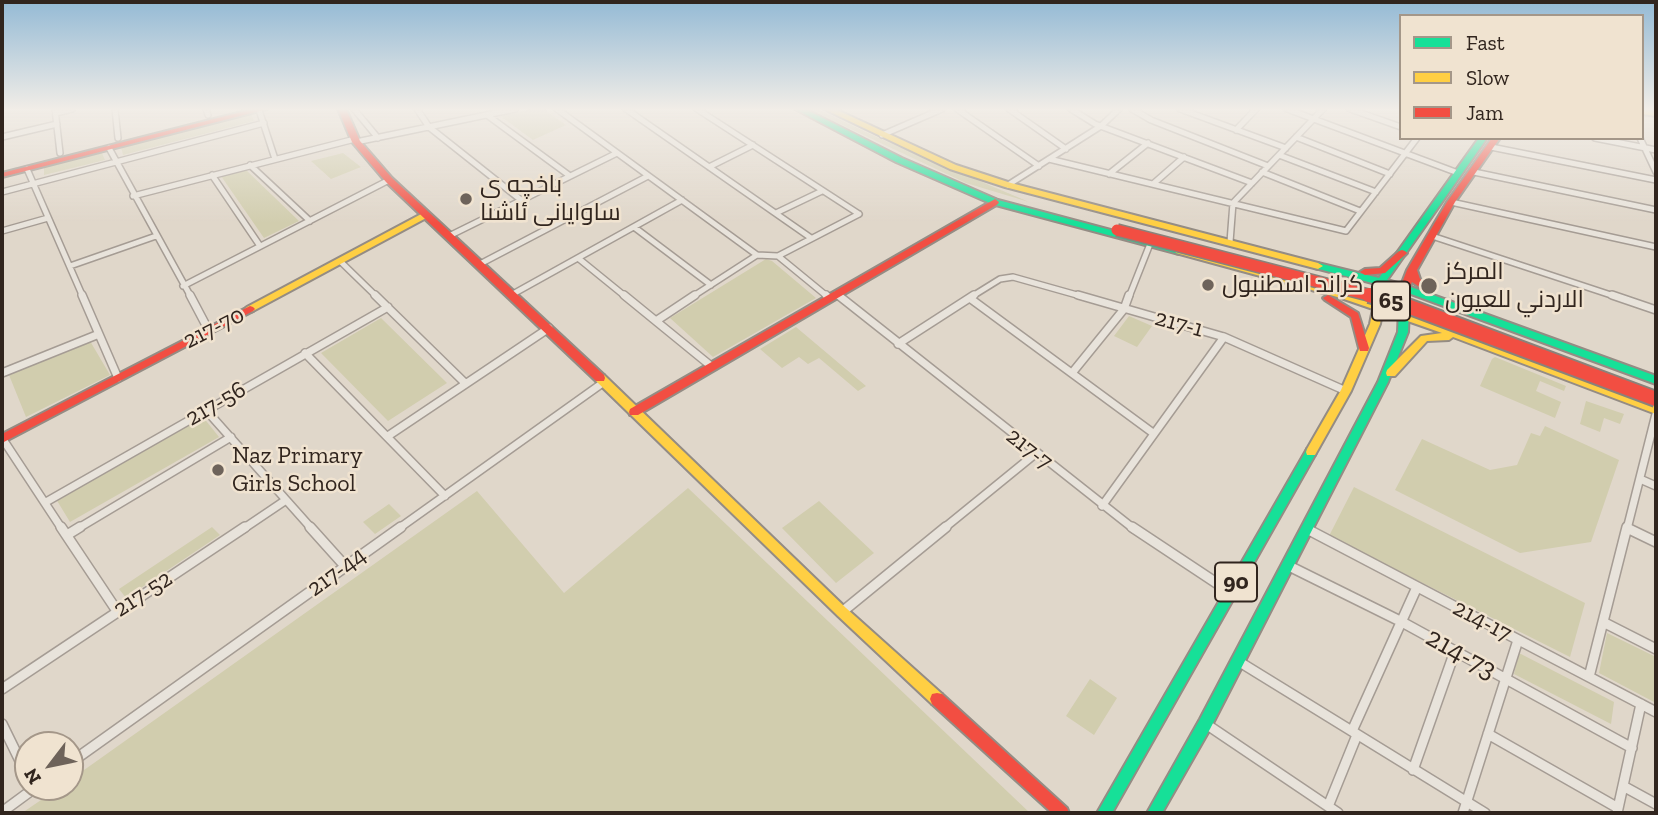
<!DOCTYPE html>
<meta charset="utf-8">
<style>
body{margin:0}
#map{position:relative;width:1658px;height:815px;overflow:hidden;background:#e0d7ca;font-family:"Zilla Slab",serif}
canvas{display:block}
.frame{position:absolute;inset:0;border:4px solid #31251e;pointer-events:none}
.legend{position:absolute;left:1399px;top:14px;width:245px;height:126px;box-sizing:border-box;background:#f0e3d0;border:2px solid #a49789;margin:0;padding:9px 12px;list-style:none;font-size:21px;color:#31251e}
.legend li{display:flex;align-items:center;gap:14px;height:35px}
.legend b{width:35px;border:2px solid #a49789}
.north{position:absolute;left:14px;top:731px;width:70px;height:70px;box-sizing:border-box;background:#f0e3d0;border:2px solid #a49789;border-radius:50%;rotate:238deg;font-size:19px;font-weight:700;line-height:28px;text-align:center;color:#31251e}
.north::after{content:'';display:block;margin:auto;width:24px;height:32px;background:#6e635a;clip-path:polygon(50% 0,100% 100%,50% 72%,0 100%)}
</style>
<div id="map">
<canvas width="1658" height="815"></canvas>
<div class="frame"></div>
<ul class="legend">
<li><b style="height:9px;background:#16e098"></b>Fast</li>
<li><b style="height:9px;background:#ffcf43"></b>Slow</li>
<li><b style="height:9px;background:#f24e42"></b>Jam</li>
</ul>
<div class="north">N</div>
</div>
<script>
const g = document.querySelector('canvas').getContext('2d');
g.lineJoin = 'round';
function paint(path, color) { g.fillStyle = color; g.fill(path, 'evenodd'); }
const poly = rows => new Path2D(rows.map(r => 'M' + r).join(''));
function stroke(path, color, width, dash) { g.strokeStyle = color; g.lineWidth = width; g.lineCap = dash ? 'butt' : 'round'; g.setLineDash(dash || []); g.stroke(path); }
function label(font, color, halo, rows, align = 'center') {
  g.font = font + ' "Zilla Slab",Cairo,serif'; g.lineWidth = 5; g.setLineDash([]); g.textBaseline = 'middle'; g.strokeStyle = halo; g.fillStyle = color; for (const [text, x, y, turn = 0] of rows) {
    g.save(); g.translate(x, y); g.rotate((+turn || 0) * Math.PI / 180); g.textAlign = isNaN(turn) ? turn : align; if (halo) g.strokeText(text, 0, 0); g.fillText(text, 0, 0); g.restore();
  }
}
paint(poly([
 [533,109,544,109,566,125,533,140,500,116],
 [808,109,818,109,881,139,1029,202,966,183],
 [252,114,254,121,123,155,121,147],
 [102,153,105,160,44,175,44,167],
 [343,153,361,167,331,179,311,161],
 [245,169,299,221,264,238,221,176],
 [766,259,772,261,816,298,713,357,670,318],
 [1129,316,1152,326,1137,347,1114,336],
 [381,318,447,383,388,421,321,353],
 [796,327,866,386,858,391,819,358,808,364,799,357,782,368,760,349],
 [90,341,110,375,26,417,9,375],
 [1495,357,1566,386,1564,391,1540,381,1536,391,1561,402,1555,418,1480,386,1492,359],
 [1586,401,1624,414,1620,424,1604,418,1600,432,1580,424],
 [203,417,219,437,70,522,56,499],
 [1545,426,1619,460,1591,542,1520,553,1395,490,1422,439,1490,470,1517,465,1531,433,1540,436],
 [1354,487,1585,603,1570,657,1329,536],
 [688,488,1030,813,22,813,60,787,70,787,70,780,477,491,564,593],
 [819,501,874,553,836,583,782,528],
 [389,504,401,516,375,534,363,522],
 [212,527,220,535,126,598,119,589],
 [1607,633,1656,657,1656,703,1599,673],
 [1519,653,1614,702,1611,724,1514,674],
 [1090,679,1117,698,1094,735,1066,716]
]), '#d1cdae');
const streetFar2 = poly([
 [55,109,60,153],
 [115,109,118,138],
 [206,109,208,115],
 [354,109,378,138],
 [417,109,429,127,521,200],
 [557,109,757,255,778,256],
 [626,109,811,238],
 [697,109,859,214],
 [957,109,1039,166],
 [1009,109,1066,149],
 [1071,109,1095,124,1252,183],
 [1132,109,1151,120,1268,166],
 [1180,109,1286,148],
 [1287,109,1458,173],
 [1350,109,1401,127],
 [259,110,275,159],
 [56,113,72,109],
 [487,115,570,176],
 [1236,130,1256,109],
 [882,135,942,109],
 [2,137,57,124],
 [1296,137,1390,174],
 [1595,138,1656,150],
 [1640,138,1656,172],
 [356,142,515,109],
 [1491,147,1656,180],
 [109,148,191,297],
 [1279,155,1376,192],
 [1049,159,1346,231,1417,138],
 [250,165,310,221],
 [709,167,753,145],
 [27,169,83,297],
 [1262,172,1360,211],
 [1474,172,1656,210],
 [1109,174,1148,143],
 [212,175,260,246],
 [1153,184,1184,157],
 [1008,185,1101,126,1119,109],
 [2,192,264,123],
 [133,196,355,139],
 [1451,202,1656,247],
 [776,213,822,191],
 [634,227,711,285],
 [2,231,48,218],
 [449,236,617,153],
 [1432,236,1617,297],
 [1230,242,1233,203,1323,109],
 [778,256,859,214],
 [778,256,828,297],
 [578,258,626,297],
 [341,262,377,297],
 [480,264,648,176],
 [70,266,156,236],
 [183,286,389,180],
 [513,294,682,200],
 [836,294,840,297],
 [692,297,757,255],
 [971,297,1000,279,1013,277,1084,297],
 [1129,297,1150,244]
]);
const streetFar1 = poly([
 [82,295,118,378],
 [190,295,209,331],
 [375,295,465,383],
 [624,295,711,366],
 [826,295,829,298],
 [838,295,1134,529],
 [1078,295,1224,337,1346,391],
 [1612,295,1656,310],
 [971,299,1153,433],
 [656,321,695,295],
 [898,344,974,295],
 [305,353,445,496],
 [2,373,99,334],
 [1072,373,1124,309,1129,295],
 [206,410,312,529],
 [388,436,549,328],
 [2,438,62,529],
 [1640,479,1656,486],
 [46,502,388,307],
 [1102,506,1224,337],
 [77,529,231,437],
 [243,529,286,500],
 [398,529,604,382],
 [943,529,1035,454],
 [1627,529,1656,414]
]);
const street = poly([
 [61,527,117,611],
 [310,527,345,566],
 [1132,527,1230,592],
 [1627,528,1656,542],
 [1307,529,1656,712],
 [67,535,80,527],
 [1287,565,1402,622,1632,748],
 [842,612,946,527],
 [1603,622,1656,649],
 [1238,661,1485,813],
 [1589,677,1627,527],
 [2,689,245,527],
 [2,724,28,777],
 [1206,724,1338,813],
 [1352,731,1417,587],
 [1488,734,1618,808],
 [70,763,401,527],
 [1413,770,1455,651],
 [1623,786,1656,804],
 [1329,804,1357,735],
 [2,812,36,787],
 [1463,813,1518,640],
 [1617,813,1641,704]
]);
const fast = poly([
 [795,109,805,109,902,158,998,200,1182,249,1183,251,1179,254,992,204,896,162,795,109],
 [1479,138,1487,138,1387,280,1408,286,1656,376,1656,384,1403,291,1315,268,1313,266,1315,264,1318,263,1379,278,1479,138],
 [1404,306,1409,309,1408,332,1388,382,1210,729,1162,813,1147,813,1200,719,1378,382,1398,332,1399,309,1404,306],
 [1311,448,1315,449,1316,452,1315,455,1112,813,1097,813,1307,449,1311,448]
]);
const slow = poly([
 [824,109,835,109,956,165,1011,183,1318,263,1323,266,1318,269,1005,187,950,169,824,109],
 [1642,110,1656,112,1656,116,1642,114,1642,110],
 [425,212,428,213,428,217,253,311,250,312,245,309,247,307,425,212],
 [1179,248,1344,292,1374,302,1376,298,1382,298,1383,305,1490,342,1656,406,1656,414,1453,337,1449,340,1427,341,1395,376,1387,376,1386,373,1387,370,1421,336,1442,333,1382,312,1380,324,1351,391,1315,455,1307,455,1306,452,1307,449,1341,390,1370,324,1373,309,1341,298,1176,253,1175,251,1179,248],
 [600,374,604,375,846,608,942,694,944,699,942,704,937,705,932,704,838,616,596,381,595,378,596,375,600,374]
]);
const jam = poly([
 [253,109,267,109,2,177,2,173,253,109],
 [338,109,346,109,360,141,392,178,604,375,605,378,604,381,596,381,386,182,352,142,338,109],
 [1492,138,1500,138,1455,202,1417,270,1420,279,1435,290,1433,292,1427,292,1412,282,1408,290,1402,290,1400,288,1407,270,1447,202,1492,138],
 [995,199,999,202,998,204,638,415,630,415,629,412,630,409,995,199],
 [1402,250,1405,251,1407,253,1405,255,1385,273,1365,275,1360,272,1365,269,1380,268,1399,251,1402,250],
 [1328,295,1358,313,1369,348,1368,351,1360,351,1359,348,1351,317,1325,300,1323,298,1328,295],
 [250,306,253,307,255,309,253,311,2,443,2,434,250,306],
 [937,693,942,694,1067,808,1069,813,1052,813,932,704,930,699,932,694,937,693]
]);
stroke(streetFar2, '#a59c94', 8);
stroke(streetFar1, '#a59c94', 10);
stroke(street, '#a59c94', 12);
stroke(fast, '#948c84', 4);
stroke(slow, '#948c84', 4);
stroke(jam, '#948c84', 4);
stroke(streetFar2, '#e8e3db', 5);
stroke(streetFar1, '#e8e3db', 7);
stroke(street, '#e8e3db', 9);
paint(fast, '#16e098');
paint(slow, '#ffcf43');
paint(jam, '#f24e42');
const jamBridgeFar1 = poly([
 [1117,230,1376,297]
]);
const jamBridge = poly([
 [1369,295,1402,304,1656,399]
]);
stroke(jamBridgeFar1, '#8a827a', 14, []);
stroke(jamBridge, '#8a827a', 18, []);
stroke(jamBridgeFar1, '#f24e42', 11);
stroke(jamBridge, '#f24e42', 14);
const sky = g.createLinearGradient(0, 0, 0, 223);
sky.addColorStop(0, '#94bad5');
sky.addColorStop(0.49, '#f1ede7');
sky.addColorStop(1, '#f1ede700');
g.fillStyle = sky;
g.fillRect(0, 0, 1658, 223);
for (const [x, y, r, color] of [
 [466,199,7,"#6e635a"],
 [1208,285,7,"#6e635a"],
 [1429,286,9,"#6e635a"],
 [218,470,7,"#6e635a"]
]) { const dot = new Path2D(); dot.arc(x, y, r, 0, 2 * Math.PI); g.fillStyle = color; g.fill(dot); stroke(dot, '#f0e3d0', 2.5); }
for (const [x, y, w] of [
 [1391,301,38],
 [1236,582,42]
]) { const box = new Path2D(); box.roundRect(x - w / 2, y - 19.5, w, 39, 5); g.fillStyle = '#f0e3d0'; g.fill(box); stroke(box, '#31251e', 2); }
label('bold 23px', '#31251e', null, [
 ["65",1391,301],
 ["90",1236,582]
]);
label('24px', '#31251e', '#f0e3d0', [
 ["باخچه ى",480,185],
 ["ساوايانى ئاشنا",480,213],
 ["المركز",1445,272],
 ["الاردني للعيون",1445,300],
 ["كراند اسطنبول",1222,285],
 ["Naz Primary",232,456],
 ["Girls School",232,484]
], 'left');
label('24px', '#31251e', '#f0e3d0', [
 ["217-1",1179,324,15],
 ["217-70",214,328,-27],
 ["217-56",216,404,-30],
 ["217-7",1029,449,38],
 ["217-44",337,572,-36],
 ["217-52",143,594,-33],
 ["214-17",1482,621,28]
]);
label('28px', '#31251e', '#f0e3d0', [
 ["214-73",1461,654,29]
]);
</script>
